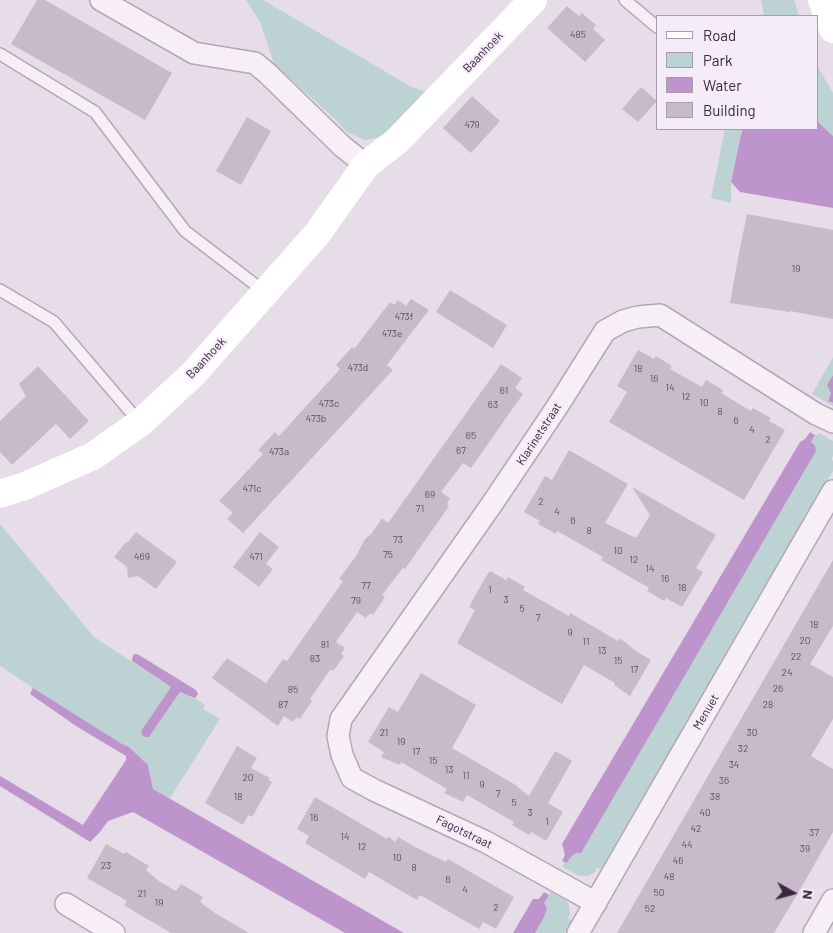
<!DOCTYPE html>
<style>
body{margin:0}
#map{position:relative;width:833px;height:933px;overflow:hidden;background:#e7dde8;font-family:Barlow,sans-serif}
canvas{display:block}
.legend{position:absolute;left:656px;top:15px;width:162px;height:115px;box-sizing:border-box;background:#f4ecf6;border:1px solid #ab9cad;margin:0;padding:6px 9px;list-style:none;font-size:15px;color:#3d2540}
.legend li{display:flex;align-items:center;gap:10px;height:25px}
.legend b{width:25px;border:1px solid #ab9cad}
.north{position:absolute;left:768px;top:868px;width:50px;height:50px;-webkit-text-stroke:4px #f4ecf6;paint-order:stroke;rotate:97deg;font-size:14px;font-weight:700;line-height:20px;text-align:center;color:#3d2540}
.north::after{content:'';display:block;margin:auto;width:18px;height:22px;background:#3d2540;clip-path:polygon(50% 0,100% 100%,50% 72%,0 100%)}
</style>
<div id="map">
<canvas width="833" height="933"></canvas>
<ul class="legend">
<li><b style="height:6px;background:#fff"></b>Road</li>
<li><b style="height:14px;background:#bdd3d3"></b>Park</li>
<li><b style="height:14px;background:#be94cc"></b>Water</li>
<li><b style="height:14px;background:#c9bacb"></b>Building</li>
</ul>
<div class="north">N</div>
</div>
<script>
const g = document.querySelector('canvas').getContext('2d');
g.lineJoin = 'round';
function paint(path, color) { g.fillStyle = color; g.fill(path, 'evenodd'); }
const poly = rows => new Path2D(rows.map(r => 'M' + r).join(''));
function stroke(path, color, width, dash) { g.strokeStyle = color; g.lineWidth = width; g.lineCap = dash ? 'butt' : 'round'; g.setLineDash(dash || []); g.stroke(path); }
function label(font, color, halo, rows, align = 'center') {
  g.font = font + ' Barlow,sans-serif'; g.lineWidth = 4; g.setLineDash([]); g.textBaseline = 'middle'; g.strokeStyle = halo; g.fillStyle = color; for (const [text, x, y, turn = 0] of rows) {
    g.save(); g.translate(x, y); g.rotate((+turn || 0) * Math.PI / 180); g.textAlign = isNaN(turn) ? turn : align; if (halo) g.strokeText(text, 0, 0); g.fillText(text, 0, 0); g.restore();
  }
}
paint(poly([
 [246,0,263,0,410,86,437,96,387,136,365,140,347,132,335,119,285,74,275,67,260,22],
 [761,0,794,0,799,16,764,16],
 [817,65,833,93,833,136,817,121],
 [725,129,743,129,741,135,731,182,731,203,711,198],
 [833,357,833,375,827,385,831,394,828,401,833,403,833,406,812,394],
 [819,433,833,441,833,456,831,459,833,461,833,471,602,870,597,867,595,872,588,876,579,876,562,867,565,862,567,863,570,858,576,853,815,435,817,435],
 [0,525,1,525,94,637,171,687,141,731,150,736,180,692,195,698,205,705,203,709,220,719,170,798,153,789,148,765,129,747,122,744,77,716,33,688,0,666],
 [551,892,566,900,569,905,570,915,568,918,572,921,565,933,535,933,543,919,544,903]
]), '#bdd3d3');
paint(poly([
 [817,121,833,136,833,208,740,192,731,182,741,135,743,129,817,129],
 [833,375,833,403,828,401,831,394,827,385],
 [810,432,815,435,811,442,815,446,816,451,581,853,576,853,570,858,567,863,562,861,565,855,562,844,800,442,805,439],
 [135,654,139,655,196,690,198,694,195,698,180,692,149,737,145,737,143,736,141,731,171,687,132,661,133,655],
 [33,688,122,744,129,747,148,765,153,789,404,933,345,933,133,812,108,821,100,832,90,842,0,786,0,776,83,825,126,760,126,756,76,726,30,694],
 [544,892,549,895,544,903,547,909,543,919,535,933,513,933,533,899,539,899]
]), '#be94cc');
paint(poly([
 [37,0,45,0,172,73,145,120,11,44],
 [567,6,579,16,582,13,596,25,593,29,605,40,585,62,547,28],
 [641,87,657,101,638,122,622,109],
 [472,96,500,121,471,153,443,128],
 [247,117,271,131,241,185,216,171],
 [747,214,833,230,833,319,790,311,790,312,730,303,738,258],
 [450,290,507,325,493,348,436,312],
 [411,299,429,310,387,365,393,370,243,533,227,519,233,513,219,501,263,454,258,450,275,432,279,436,340,369,336,365,352,347,354,349,390,302,394,305,398,300,406,306],
 [638,350,654,359,656,356,672,366,670,369,702,387,706,380,723,390,721,393,751,411,753,408,771,418,769,421,785,430,744,500,609,422,627,392,617,386],
 [501,364,522,378,515,388,523,394,471,468,463,463,441,492,450,498,447,504,449,506,405,569,403,568,382,595,385,597,373,615,370,613,366,618,357,612,336,642,345,648,341,654,344,656,334,670,330,670,310,699,312,701,300,719,297,717,293,722,284,716,278,726,212,678,227,658,266,683,283,659,287,661,343,581,339,579,356,556,365,539,372,533,382,518,388,523],
 [38,366,89,421,70,439,56,424,12,465,0,452,0,421,26,396,19,384],
 [569,450,628,484,605,523,636,538,650,515,632,487,716,535,696,568,703,572,682,607,666,598,664,601,647,591,649,588,601,560,603,557,557,531,556,534,538,524,540,521,524,512,545,476,552,480],
 [136,532,177,562,156,589,138,576,128,578,127,567,114,557,126,542,127,543],
 [260,532,279,547,266,564,273,569,259,587,233,567],
 [833,560,833,626,810,664,833,677,833,719,811,756,833,769,833,832,805,881,774,933,617,933],
 [490,571,506,580,508,577,525,587,523,590,569,616,570,613,618,641,620,638,636,651,651,660,630,696,614,685,615,683,584,665,562,704,457,643,475,610,469,607,485,578],
 [421,673,476,705,452,748,514,784,529,796,555,751,572,761,548,803,563,812,546,841,531,832,529,835,512,825,514,822,467,795,463,802,444,793,447,789,401,762,400,765,381,757,384,752,368,742,389,707,398,712],
 [237,746,257,758,251,768,270,778,268,780,272,782,252,817,248,815,243,825,205,803],
 [315,797,387,839,388,836,395,842,398,837,415,847,446,862,448,859,514,897,496,929,483,922,479,929,420,895,417,900,369,872,365,879,305,843,309,836,297,829],
 [106,844,124,854,126,852,149,866,146,870,160,882,176,891,181,884,203,897,200,902,215,913,249,933,171,933,140,915,124,905,127,901,87,878]
]), '#c9bacb');
const lane = poly([
 [625,0,657,27],
 [0,54,95,112,185,231,265,292],
 [0,290,54,322,140,423]
]);
const street = poly([
 [101,0,194,53,255,63,267,73,343,147,366,165],
 [596,903,486,842,374,790,352,778,342,755,338,736,341,719,492,504,557,407,605,331,623,321,638,317,660,315,816,414,833,422],
 [66,904,114,933],
 [578,933,833,491],
 [814,933,833,900]
]);
stroke(lane, '#b4a6b6', 14);
stroke(street, '#b4a6b6', 24);
stroke(lane, '#f6f0f6', 11);
stroke(street, '#f6f0f6', 21);
stroke(poly([
 [822,0,833,29],
 [0,494,25,486,93,456,140,423,193,374,317,234,366,165,397,141,533,0]
]), '#fff', 28);
label('10px', '#604a63', null, [
 ["485",578,35],
 ["479",472,125],
 ["19",796,269],
 ["473f",404,317],
 ["473e",392,334],
 ["473d",358,368],
 ["18",638,369],
 ["16",654,379],
 ["14",670,388],
 ["61",504,391],
 ["12",686,397],
 ["10",704,403],
 ["473c",329,404],
 ["63",493,405],
 ["8",720,412],
 ["473b",316,419],
 ["6",736,421],
 ["4",752,430],
 ["65",471,436],
 ["2",768,440],
 ["67",461,451],
 ["473a",279,452],
 ["471c",252,489],
 ["69",430,495],
 ["2",541,502],
 ["71",420,509],
 ["4",557,512],
 ["6",573,521],
 ["8",589,531],
 ["73",398,540],
 ["10",618,551],
 ["75",388,555],
 ["469",142,557],
 ["471",256,557],
 ["12",634,560],
 ["14",650,569],
 ["16",665,579],
 ["77",366,586],
 ["18",682,588],
 ["1",490,590],
 ["3",506,600],
 ["79",356,601],
 ["5",522,609],
 ["7",538,618],
 ["18",814,625],
 ["9",570,633],
 ["20",805,641],
 ["11",586,642],
 ["81",325,645],
 ["13",602,651],
 ["22",796,657],
 ["83",315,659],
 ["15",618,661],
 ["17",634,670],
 ["24",787,673],
 ["26",778,689],
 ["85",293,690],
 ["87",283,705],
 ["28",768,705],
 ["21",384,733],
 ["30",752,733],
 ["19",401,742],
 ["32",743,749],
 ["17",416,752],
 ["15",433,761],
 ["34",734,765],
 ["13",449,770],
 ["11",466,776],
 ["20",248,778],
 ["36",724,781],
 ["9",482,785],
 ["7",498,794],
 ["18",238,797],
 ["38",715,797],
 ["5",514,803],
 ["3",530,813],
 ["40",705,813],
 ["16",314,818],
 ["1",547,822],
 ["42",696,829],
 ["37",814,833],
 ["14",345,837],
 ["44",687,845],
 ["12",362,847],
 ["39",805,849],
 ["10",397,858],
 ["46",678,861],
 ["23",106,866],
 ["8",414,868],
 ["48",669,877],
 ["6",448,880],
 ["4",465,890],
 ["50",659,893],
 ["21",142,894],
 ["19",159,903],
 ["2",496,908],
 ["52",650,909]
]);
label('12px', '#3d2540', '#f4ecf6', [
 ["Baanhoek",483,52,-46],
 ["Baanhoek",206,358,-47],
 ["Klarinetstraat",539,434,-57],
 ["Menuet",706,712,-60],
 ["Fagotstraat",464,832,26]
]);
</script>
